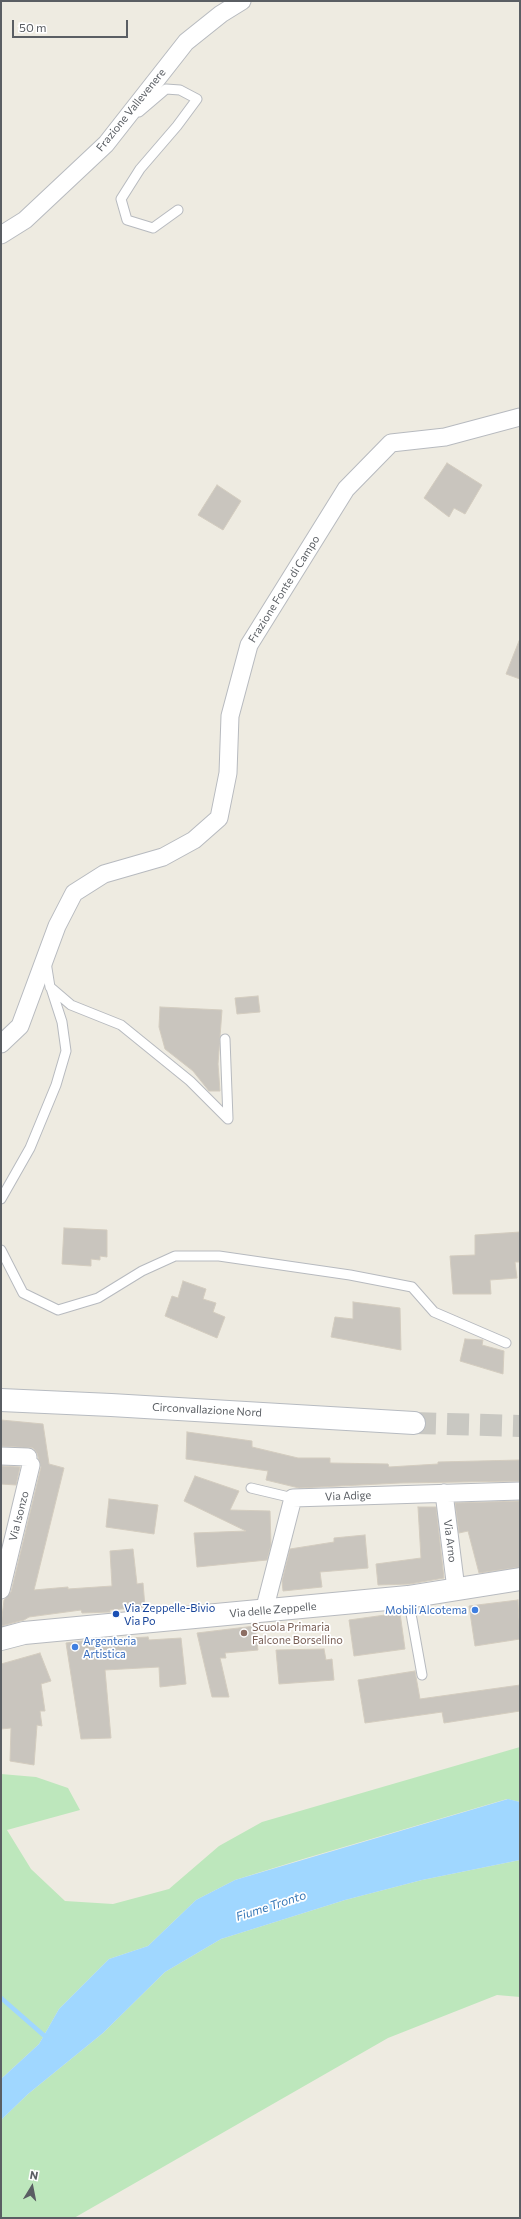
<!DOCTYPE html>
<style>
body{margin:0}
#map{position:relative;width:521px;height:2219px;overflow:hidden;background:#eeebe1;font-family:Commissioner,sans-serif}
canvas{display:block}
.frame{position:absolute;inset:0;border:2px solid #5a5e63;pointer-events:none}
.north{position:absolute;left:12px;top:2167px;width:40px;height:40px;-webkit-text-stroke:3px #fff;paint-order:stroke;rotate:10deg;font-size:11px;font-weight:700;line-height:16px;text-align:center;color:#5a5e63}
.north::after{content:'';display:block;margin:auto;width:14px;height:18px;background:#5a5e63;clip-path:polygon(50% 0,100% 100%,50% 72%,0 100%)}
.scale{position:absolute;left:12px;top:20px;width:116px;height:18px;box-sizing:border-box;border:2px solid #5a5e63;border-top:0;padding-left:5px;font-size:12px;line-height:14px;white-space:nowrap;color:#5a5e63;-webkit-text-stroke:3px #fff;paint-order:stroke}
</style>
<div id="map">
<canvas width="521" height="2219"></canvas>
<div class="frame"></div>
<div class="north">N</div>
<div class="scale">50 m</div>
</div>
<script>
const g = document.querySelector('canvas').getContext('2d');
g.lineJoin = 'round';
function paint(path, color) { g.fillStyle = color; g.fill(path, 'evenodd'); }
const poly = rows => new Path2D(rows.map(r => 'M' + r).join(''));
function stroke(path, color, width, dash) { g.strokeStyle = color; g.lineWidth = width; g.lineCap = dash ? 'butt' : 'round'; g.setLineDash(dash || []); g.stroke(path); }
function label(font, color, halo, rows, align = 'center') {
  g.font = font + ' Commissioner,sans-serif'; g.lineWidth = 3.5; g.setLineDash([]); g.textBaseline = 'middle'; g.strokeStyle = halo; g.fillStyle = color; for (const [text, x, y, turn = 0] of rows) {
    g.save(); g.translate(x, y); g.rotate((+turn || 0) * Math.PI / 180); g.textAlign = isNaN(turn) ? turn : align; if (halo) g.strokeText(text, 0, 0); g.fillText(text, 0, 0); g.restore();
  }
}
paint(poly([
 [520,1747,520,1802,507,1799,303,1859,235,1880,196,1900,148,1946,109,1959,59,2009,39,2044,1,2079,1,1774,36,1777,68,1788,80,1810,7,1830,31,1869,65,1901,113,1904,169,1889,219,1846,262,1822],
 [520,1860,520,1997,497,1995,388,2038,74,2218,1,2218,1,2120,28,2094,103,2033,165,1972,221,1939,345,1900,422,1880]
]), '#bde7bc');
paint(poly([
 [508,1799,520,1802,520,1860,422,1880,345,1900,221,1939,165,1972,103,2033,28,2094,1,2120,1,2079,39,2044,59,2009,109,1959,148,1946,196,1900,235,1880]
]), '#a0d7ff');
stroke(poly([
 [1,1998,48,2039]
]), '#a0d7ff', 4.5);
const building = poly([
 [447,463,482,485,465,514,454,508,449,517,424,498,447,463],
 [217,485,241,501,223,530,198,515,217,485],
 [519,641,520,641,520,679,506,674,519,641],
 [258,996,260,1012,237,1014,235,998,258,996],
 [160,1007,222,1010,218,1064,220,1091,209,1091,193,1071,165,1049,159,1027,160,1007],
 [64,1228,107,1230,107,1257,100,1256,100,1260,91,1259,91,1266,62,1264,64,1228],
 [520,1232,520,1262,515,1262,517,1278,490,1280,491,1294,453,1294,450,1256,475,1255,475,1235,520,1232],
 [183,1281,206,1289,203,1299,216,1303,213,1312,225,1317,217,1338,165,1316,172,1296,178,1298,183,1281],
 [353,1302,400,1308,401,1350,331,1337,335,1317,353,1319,353,1302],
 [465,1339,483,1340,482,1345,504,1351,503,1374,460,1361,465,1339],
 [1,1420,43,1424,49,1464,64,1468,34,1590,68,1587,68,1589,112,1586,110,1551,133,1549,137,1584,143,1583,145,1607,110,1610,110,1612,82,1613,81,1610,29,1617,24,1620,1,1626,4,1600,11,1592,41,1467,37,1453,33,1448,1,1446,1,1420],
 [187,1432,252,1441,252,1447,298,1458,330,1458,330,1463,388,1464,389,1467,438,1464,438,1462,520,1460,520,1481,400,1483,299,1488,266,1480,268,1471,186,1459,187,1432],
 [1,1466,20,1467,16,1485,1,1484,1,1466],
 [195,1476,239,1491,230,1510,270,1511,271,1545,267,1560,197,1567,194,1533,246,1531,184,1501,195,1476],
 [109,1499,158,1505,154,1534,106,1527,109,1499],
 [520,1501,520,1567,479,1573,468,1531,459,1533,455,1503,520,1501],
 [418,1507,436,1507,444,1578,410,1584,378,1585,376,1564,421,1558,418,1507],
 [365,1535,368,1568,320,1572,322,1587,283,1591,282,1581,290,1549,334,1542,334,1538,365,1535],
 [518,1600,520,1639,475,1646,469,1606,518,1600],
 [400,1613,405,1649,354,1656,349,1620,400,1613],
 [255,1626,258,1650,225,1653,226,1658,220,1658,229,1697,212,1697,197,1633,255,1626],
 [148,1637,149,1640,181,1638,186,1684,160,1687,159,1667,105,1670,111,1738,81,1739,66,1643,106,1638,107,1639,148,1637],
 [324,1649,326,1660,332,1659,334,1680,279,1684,276,1650,324,1649],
 [40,1653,51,1681,41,1684,45,1711,40,1711,42,1726,37,1725,34,1765,10,1761,11,1728,1,1729,1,1664,40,1653],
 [415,1671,420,1699,520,1685,520,1711,444,1723,442,1712,365,1723,358,1680,415,1671]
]);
paint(building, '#c9c5be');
stroke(building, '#d3ccbf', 1);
stroke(poly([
 [414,1423,520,1426]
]), '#c9c8c2', 22, [22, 11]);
const service = poly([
 [139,112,166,89,180,90,197,99,177,126,140,169,121,199,127,220,153,228,178,210],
 [46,962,50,987,71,1005,121,1025,190,1081,228,1119,225,1039],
 [1,1199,30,1148,56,1085,66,1051,62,1022,51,988],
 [1,1250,23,1293,58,1310,98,1298,142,1271,175,1256,219,1256,350,1275,412,1287,434,1312,506,1343],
 [251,1488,293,1498],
 [408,1597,422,1675]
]);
const minor = poly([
 [1,235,25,220,106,144,186,42,221,14,242,1],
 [1,1044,20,1026,57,926,74,893,104,874,163,857,194,840,219,818,228,773,230,716,249,645,346,489,391,443,445,437,520,417],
 [1,1456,28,1457],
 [444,1493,456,1589],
 [1,1590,31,1465],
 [264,1611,293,1498,520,1491]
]);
const tertiary = poly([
 [1,1639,24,1633,408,1597,520,1579]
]);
const secondary = poly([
 [1,1400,111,1405,414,1423]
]);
stroke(service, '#b7babf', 11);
stroke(minor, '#b7babf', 19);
stroke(tertiary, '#b7babf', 24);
stroke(secondary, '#b7bbc1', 24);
stroke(service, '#fff', 9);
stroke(minor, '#fff', 17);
stroke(tertiary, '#fff', 22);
stroke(secondary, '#fff', 22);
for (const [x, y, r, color] of [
 [475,1610,4,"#3f7fe0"],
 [116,1614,4,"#1a4fb4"],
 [244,1633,4,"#8d6e63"],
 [75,1647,4,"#3f7fe0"]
]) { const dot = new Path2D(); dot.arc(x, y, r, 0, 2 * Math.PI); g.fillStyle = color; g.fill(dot); stroke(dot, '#fff', 1.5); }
label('11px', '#5a5e63', '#fff', [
 ["Frazione Vallevenere",131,110,-51],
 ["Frazione Fonte di Campo",284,589,-58],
 ["Circonvallazione Nord",207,1410,3],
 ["Via Adige",348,1496,-2],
 ["Via Isonzo",19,1516,-76],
 ["Via Arno",450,1541,83],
 ["Via delle Zeppelle",273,1610,-5]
]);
label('11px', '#164399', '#fff', [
 ["Via Zeppelle-Bivio",124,1608],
 ["Via Po",124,1621]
], 'left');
label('11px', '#366cbe', '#fff', [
 ["Mobili Alcotema",467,1610],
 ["Argenteria",83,1641,"left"],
 ["Artistica",83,1654,"left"]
], 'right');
label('11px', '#785e54', '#fff', [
 ["Scuola Primaria",252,1627],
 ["Falcone Borsellino",252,1640]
], 'left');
label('italic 12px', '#3878b7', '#fff', [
 ["Fiume Tronto",271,1906,-18]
]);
</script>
